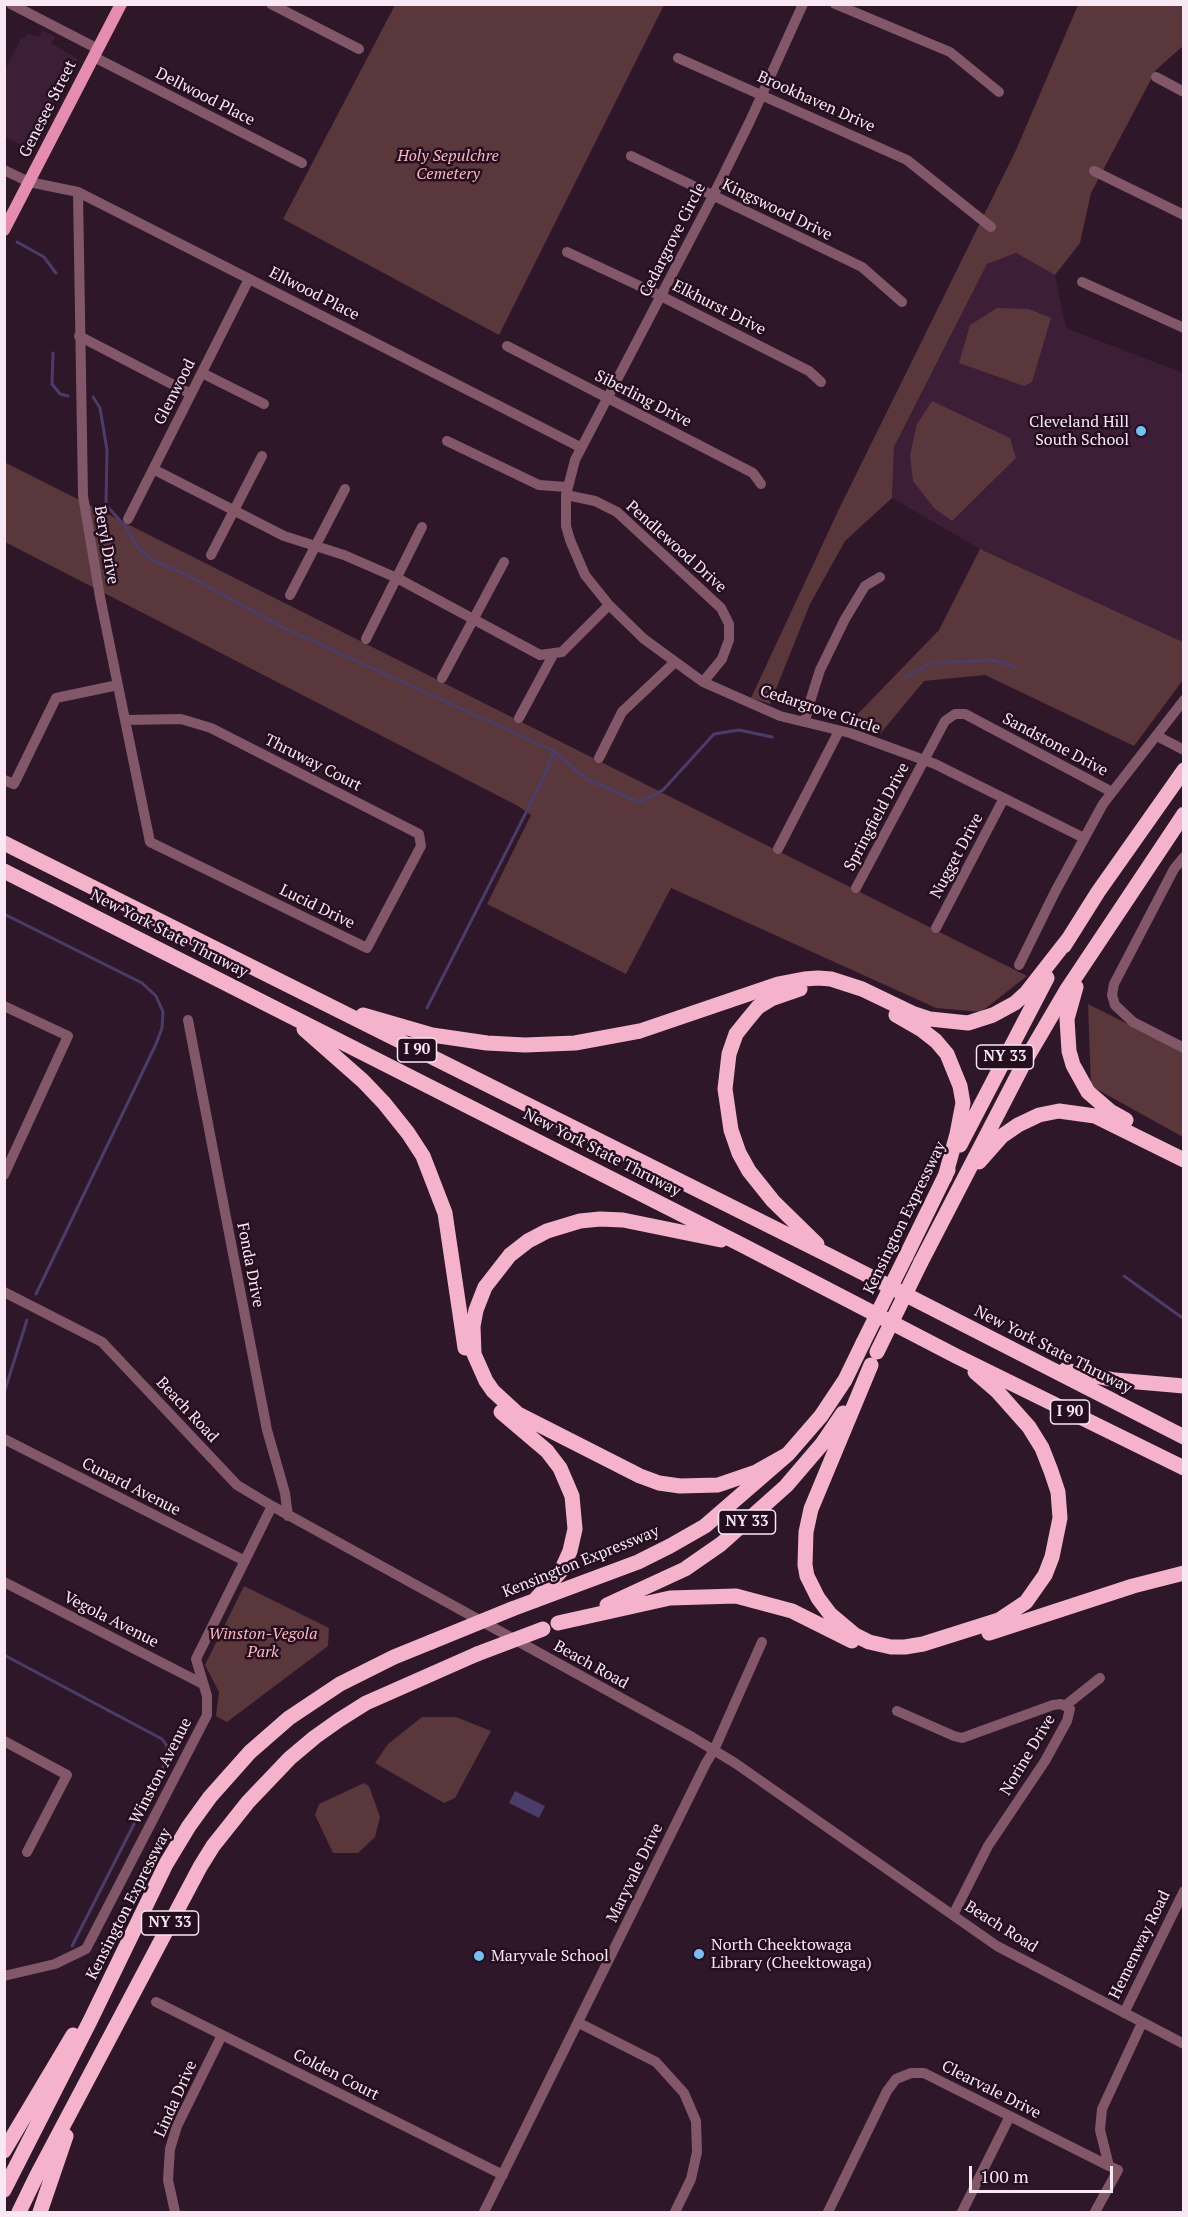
<!DOCTYPE html>
<style>
body{margin:0}
#map{position:relative;width:1188px;height:2217px;overflow:hidden;background:#2e1729;font-family:"PT Serif",serif}
canvas{display:block}
.frame{position:absolute;inset:0;border:6px solid #f8e8f4;pointer-events:none}
.scale{position:absolute;left:969px;top:2166px;width:144px;height:27px;box-sizing:border-box;border:3px solid #f8e8f4;border-top:0;padding-left:8px;font-size:18px;line-height:21px;white-space:nowrap;color:#f8e8f4;-webkit-text-stroke:4px #240e1f;paint-order:stroke}
</style>
<div id="map">
<canvas width="1188" height="2217"></canvas>
<div class="frame"></div>
<div class="scale">100 m</div>
</div>
<script>
const g = document.querySelector('canvas').getContext('2d');
g.lineJoin = 'round';
function paint(path, color) { g.fillStyle = color; g.fill(path, 'evenodd'); }
const poly = rows => new Path2D(rows.map(r => 'M' + r).join(''));
function stroke(path, color, width, dash) { g.strokeStyle = color; g.lineWidth = width; g.lineCap = dash ? 'butt' : 'round'; g.setLineDash(dash || []); g.stroke(path); }
function label(font, color, halo, rows, align = 'center') {
  g.font = font + ' "PT Serif",serif'; g.lineWidth = 5; g.setLineDash([]); g.textBaseline = 'middle'; g.strokeStyle = halo; g.fillStyle = color; for (const [text, x, y, turn = 0] of rows) {
    g.save(); g.translate(x, y); g.rotate((+turn || 0) * Math.PI / 180); g.textAlign = isNaN(turn) ? turn : align; if (halo) g.strokeText(text, 0, 0); g.fillText(text, 0, 0); g.restore();
  }
}
paint(poly([
 [42,30,56,37,51,43,78,59,39,134,31,130,23,146,5,137,5,69,22,37,25,38,27,34,39,37],
 [1016,253,1055,275,1066,328,1183,373,1183,642,980,549,892,498,894,447,987,264]
]), '#3c1f36');
paint(poly([
 [395,5,664,5,499,335,283,219],
 [1078,5,1183,5,1183,46,1156,70,1091,193,1080,243,1055,275,1016,253,987,264,894,447,892,498,845,541,810,604,770,704,751,698,839,509,1016,150],
 [997,308,1029,309,1051,318,1032,382,1024,386,959,363,970,325],
 [932,401,1010,438,1016,458,952,521,934,508,913,481,910,455,917,424],
 [4,462,1027,976,981,1012,936,1008,671,888,626,974,487,904,531,815,518,806,5,542],
 [980,549,1183,642,1183,680,1134,746,985,675,924,681,880,734,849,723,939,630],
 [1088,1004,1183,1052,1183,1137,1091,1086],
 [244,1586,329,1628,328,1646,227,1722,216,1716,219,1692,205,1665],
 [422,1717,456,1717,491,1731,455,1798,444,1803,375,1763,388,1744],
 [364,1783,369,1786,380,1817,375,1837,358,1853,333,1853,315,1815,319,1804]
]), '#59373a');
paint(poly([
 [515,1791,545,1806,539,1818,509,1803]
]), '#4b3d69');
stroke(poly([
 [17,242,44,257,56,273,54,271],
 [53,353,52,384,60,394,68,396],
 [93,397,100,408,107,450,106,505,125,526,138,548,152,560,185,574,282,627,554,751,586,779,639,802,663,790,714,734,739,730,772,737],
 [905,677,932,663,993,660,1015,667],
 [4,914,142,983,156,996,163,1012,162,1028,156,1044,36,1294],
 [427,1008,544,777,554,751],
 [1124,1276,1184,1319],
 [4,1393,27,1320],
 [4,1655,162,1739,167,1746,165,1763,72,1946]
]), '#4b3d69', 3);
stroke(poly([
 [11,4,98,49],
 [271,4,359,49],
 [803,4,750,121,713,196,575,460,566,495,566,526,570,540,585,575,609,605,644,639,703,682,780,716,850,733,935,764,1084,838],
 [835,4,950,52,999,92],
 [94,57,302,163],
 [678,58,907,160,991,227],
 [1156,77,1184,92],
 [631,156,862,267,902,302],
 [4,170,29,182,78,192,580,447],
 [1094,171,1184,215],
 [78,192,83,496,100,597,125,720,150,842,367,948,421,846,419,834,211,728,181,719,125,720],
 [567,252,661,296,809,371,821,382],
 [1082,282,1184,328],
 [79,336,191,394],
 [507,346,753,473,761,484],
 [202,373,264,404],
 [447,441,539,485,566,487],
 [153,469,284,536,344,555,397,578,540,655,562,652,609,605],
 [566,495,595,501,617,512,721,608,729,624,729,640,722,659,703,682],
 [128,519,249,279],
 [211,555,262,456],
 [290,595,345,489],
 [366,639,422,527],
 [442,678,504,562],
 [519,718,554,653],
 [805,722,808,708,820,670,845,619,865,586,880,577],
 [1157,736,1184,750],
 [599,758,622,712,675,662],
 [4,780,14,784,56,698,118,685],
 [778,849,839,731],
 [1184,857,1174,869,1114,984,1112,995,1115,1005,1133,1022,1184,1048],
 [856,888,945,721,955,714,965,714,1112,792],
 [936,928,1004,798],
 [1019,965,1055,892,1103,804,1184,700],
 [4,1006,68,1036,4,1175],
 [188,1020,267,1430,285,1493,288,1516],
 [4,1292,102,1342,237,1485,272,1506,692,1737,735,1763,997,1946,1184,2044],
 [4,1439,245,1561],
 [4,1582,203,1684],
 [1066,1705,1100,1678],
 [897,1711,954,1736,962,1738,1053,1705,1061,1704,1070,1709,1067,1721,1045,1761,988,1846,953,1915],
 [4,1741,67,1775,27,1852],
 [4,1976,55,1964,86,1949,207,1715,207,1696,196,1659,272,1506],
 [156,2002,503,2175],
 [1124,2013,1184,1891],
 [579,2023,656,2062,684,2093,696,2121,697,2152,691,2179,675,2212],
 [175,2212,168,2180,170,2149,177,2126,222,2035],
 [484,2212,706,1763,714,1750,762,1642],
 [828,2212,887,2091,896,2079,911,2073,924,2073,1109,2166],
 [962,2212,1010,2116],
 [1095,2212,1118,2170,1109,2166,1100,2130,1102,2109,1142,2023]
]), '#825868', 10);
stroke(poly([
 [4,230,121,4]
]), '#e58db0', 12);
stroke(poly([
 [4,843,830,1256,1184,1437],
 [4,871,742,1245,956,1356,1184,1468],
 [1064,946,1098,892,1184,770],
 [1076,987,1067,1019,1069,1051,1073,1065,1088,1092,1110,1111,1126,1120],
 [800,989,771,999,758,1007,748,1019,736,1034,729,1054,725,1089,731,1130,739,1153,749,1171,773,1201,817,1244],
 [363,1015,432,1035,487,1043,525,1045,575,1043,640,1031,778,984,804,979,818,978,831,979,862,989,912,1013,930,1019,968,1023,993,1015,1015,1003,1026,993,1069,938],
 [896,1015,922,1030,936,1041,947,1054,960,1086,963,1103,957,1134,945,1177],
 [304,1029,363,1081,384,1103,408,1133,423,1156,445,1213,465,1348],
 [960,1145,1047,978],
 [979,1162,1002,1136,1018,1125,1039,1115,1059,1111,1095,1116,1184,1160],
 [721,1240,623,1220,600,1219,580,1221,547,1231,528,1241,510,1255,485,1287,476,1310,473,1326,474,1354,486,1381,493,1391,518,1414,640,1476,659,1483,680,1486,718,1485,756,1472,788,1454],
 [906,1256,948,1170],
 [921,1262,1025,1061,1066,991,1184,814],
 [871,1365,811,1509,806,1532,805,1565,807,1576,818,1598,830,1614,855,1635,869,1642,891,1647,905,1647,923,1644,999,1620,1026,1602,1045,1575,1052,1557,1060,1518,1058,1492,1051,1471,1042,1448,1029,1427,997,1391,975,1372],
 [1065,1370,1115,1380,1184,1386],
 [501,1412,547,1451,560,1468,572,1496,575,1529,570,1551,561,1571,534,1601],
 [607,1605,685,1569,721,1544,786,1486,822,1444,843,1413],
 [512,1609,638,1562,670,1546,705,1526,788,1454,821,1416,845,1380,863,1343],
 [558,1623,670,1598,736,1596,792,1611,852,1641],
 [989,1633,1133,1586,1184,1573],
 [4,2151,73,2035],
 [4,2190,91,2019,166,1864,189,1826,210,1797,250,1752,289,1718,340,1684,394,1657,431,1642],
 [19,2212,36,2177,200,1867,213,1846,248,1802,290,1758,315,1737,339,1720,366,1703,477,1654],
 [40,2212,66,2136]
]), '#f4b3cb', 15);
stroke(poly([
 [863,1343,906,1256],
 [877,1352,921,1262],
 [431,1642,512,1609],
 [477,1654,543,1629]
]), '#f4b3cb', 15);
for (const [x, y, r, color] of [
 [1141,431,6,"#72c1f5"],
 [699,1954,6,"#72c1f5"],
 [479,1956,6,"#72c1f5"]
]) { const dot = new Path2D(); dot.arc(x, y, r, 0, 2 * Math.PI); g.fillStyle = color; g.fill(dot); stroke(dot, '#240e1f', 2); }
for (const [x, y, w] of [
 [417,1050,39],
 [1005,1057,57],
 [1070,1412,39],
 [747,1522,57],
 [170,1923,57]
]) { const box = new Path2D(); box.roundRect(x - w / 2, y - 12, w, 24, 4.5); g.fillStyle = '#240e1f'; g.fill(box); stroke(box, '#f8e8f4', 1.5); }
label('bold 15px', '#f8e8f4', null, [
 ["I 90",417,1050],
 ["NY 33",1005,1057],
 ["I 90",1070,1412],
 ["NY 33",747,1522],
 ["NY 33",170,1923]
]);
label('16px', '#f8e8f4', '#240e1f', [
 ["Dellwood Place",205,97,27],
 ["Brookhaven Drive",816,102,24],
 ["Genesee Street",48,109,-63],
 ["Kingswood Drive",777,210,26],
 ["Cedargrove Circle",673,240,-63],
 ["Ellwood Place",314,294,27],
 ["Elkhurst Drive",719,308,27],
 ["Glenwood",175,392,-63],
 ["Siberling Drive",643,399,27],
 ["Beryl Drive",106,545,80],
 ["Pendlewood Drive",676,547,42],
 ["Cedargrove Circle",820,710,18],
 ["Sandstone Drive",1055,745,28],
 ["Thruway Court",313,763,27],
 ["Springfield Drive",877,817,-62],
 ["Nugget Drive",957,856,-62],
 ["Lucid Drive",317,907,26],
 ["New York State Thruway",169,934,27],
 ["New York State Thruway",602,1153,27],
 ["Kensington Expressway",905,1218,-64],
 ["Fonda Drive",250,1265,79],
 ["New York State Thruway",1053,1350,27],
 ["Beach Road",187,1410,47],
 ["Cunard Avenue",131,1487,27],
 ["Kensington Expressway",581,1562,-22],
 ["Vegola Avenue",111,1620,27],
 ["Beach Road",591,1665,29],
 ["Norine Drive",1028,1755,-59],
 ["Winston Avenue",161,1771,-63],
 ["Maryvale Drive",635,1873,-64],
 ["Kensington Expressway",129,1904,-63],
 ["Beach Road",1001,1927,32],
 ["Hemenway Road",1140,1945,-64],
 ["Colden Court",336,2075,27],
 ["Clearvale Drive",991,2090,27],
 ["Linda Drive",176,2099,-66]
]);
label('italic 16px', '#feb7bc', '#240e1f', [
 ["Holy Sepulchre",448,156],
 ["Cemetery",448,174],
 ["Winston-Vegola",263,1634],
 ["Park",263,1652]
]);
label('16px', '#f8e8f4', '#240e1f', [
 ["Cleveland Hill",1129,422,"right"],
 ["South School",1129,440,"right"],
 ["North Cheektowaga",711,1945],
 ["Library (Cheektowaga)",711,1963],
 ["Maryvale School",491,1956]
], 'left');
</script>
